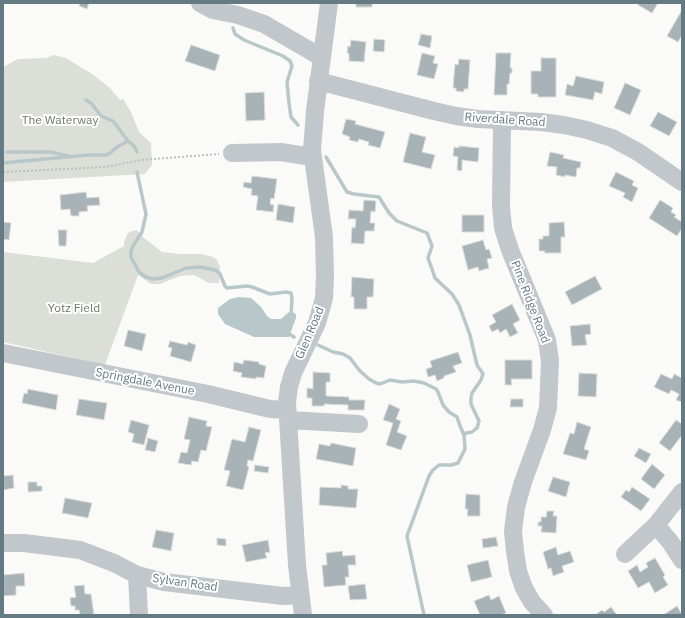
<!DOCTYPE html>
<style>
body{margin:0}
#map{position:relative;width:685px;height:618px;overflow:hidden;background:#fafaf8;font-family:"IBM Plex Sans",sans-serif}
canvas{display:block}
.frame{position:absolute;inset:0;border:4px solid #657a83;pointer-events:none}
</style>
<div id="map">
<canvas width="685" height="618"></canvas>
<div class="frame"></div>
</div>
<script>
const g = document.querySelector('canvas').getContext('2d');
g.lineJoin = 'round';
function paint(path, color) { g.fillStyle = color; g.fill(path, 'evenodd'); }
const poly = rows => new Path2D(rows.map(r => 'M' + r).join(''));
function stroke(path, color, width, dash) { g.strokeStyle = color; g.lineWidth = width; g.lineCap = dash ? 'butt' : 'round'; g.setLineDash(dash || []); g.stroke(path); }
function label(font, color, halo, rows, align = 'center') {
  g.font = font + ' "IBM Plex Sans",sans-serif'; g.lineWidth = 4; g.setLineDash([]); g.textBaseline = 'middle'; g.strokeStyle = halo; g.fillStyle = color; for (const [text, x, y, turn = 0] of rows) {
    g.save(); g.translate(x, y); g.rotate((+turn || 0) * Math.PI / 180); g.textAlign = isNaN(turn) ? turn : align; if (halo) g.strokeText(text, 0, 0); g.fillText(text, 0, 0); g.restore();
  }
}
paint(poly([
 [54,55,66,58,92,74,110,88,120,100,123,99,131,112,139,132,151,143,152,165,145,174,3,182,3,67,18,59,46,58],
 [137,230,144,238,162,252,180,254,202,254,213,257,217,260,220,267,219,283,209,283,194,275,180,276,160,284,151,284,138,275,105,365,3,342,3,252,93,263,124,246,124,242,127,234,132,231]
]), '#dbdfd7');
paint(poly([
 [239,297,251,298,261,307,267,316,271,319,281,319,289,312,295,313,296,315,296,318,289,337,254,337,225,324,218,314,218,308,230,299]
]), '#b8c7c9');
stroke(poly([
 [233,28,235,34,244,40,283,56,290,61,292,66,287,82,289,103,291,117,298,125],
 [86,100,91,103,101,116,113,121,128,141],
 [7,152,51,152,68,156],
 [326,157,347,192,354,194,379,197,389,213,397,221,427,233,432,246,428,258,433,272,435,278,452,294,459,305,470,335,477,365,483,374,481,380,472,393,471,398,471,404,479,421,477,428,472,432,466,433,464,435,465,449,458,463,451,465,439,465,433,470,429,476,407,536,424,615],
 [3,163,88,155,105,155,109,154,117,147,128,141,134,146,137,152],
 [137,172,146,214,142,232,133,246,131,251,131,257,139,272,146,277,152,279,162,278,186,268,200,267,211,269,217,271,220,274,225,286,227,288,247,286,252,287,270,294,286,292,291,293,292,298,291,316],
 [288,333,294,337],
 [318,345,333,352,343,354,350,358,360,371,369,379,376,383,380,384,390,380,402,382,414,381,424,383,436,389,438,392,443,405,449,412,457,417,460,426,464,435]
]), '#b8c7c9', 3.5);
const building = poly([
 [80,3,89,3,87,9,79,6,80,3],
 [356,3,372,3,372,7,356,7,356,3],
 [638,3,658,3,652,13,638,5,638,3],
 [682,10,682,35,678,42,667,36,682,10],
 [421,34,432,36,430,48,418,45,421,34],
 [374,39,385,40,384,52,373,51,374,39],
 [351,40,366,42,364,62,349,61,349,53,347,53,348,46,350,47,351,40],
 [191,45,220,55,215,71,185,61,191,45],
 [422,53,435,56,433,63,438,64,434,79,417,75,422,53],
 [496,53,511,53,510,68,512,68,512,73,510,73,509,84,507,84,507,95,494,95,496,53],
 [541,58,556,58,556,97,538,97,538,94,531,94,531,71,541,71,541,58],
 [459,59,470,60,468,89,464,89,464,92,456,91,456,88,453,88,455,64,458,65,459,59],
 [576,76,604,82,602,94,595,92,593,100,565,95,567,84,573,86,576,76],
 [625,83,641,90,630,115,614,108,625,83],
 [264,92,265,120,246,121,245,93,264,92],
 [658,112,677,122,669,136,650,126,658,112],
 [346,119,356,121,355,124,385,132,380,148,368,145,369,142,359,139,358,142,349,140,350,137,342,134,346,119],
 [410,133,426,137,422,152,435,155,431,169,403,162,410,133],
 [459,146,479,148,478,162,462,160,462,171,457,170,458,157,453,156,454,147,459,148,459,146],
 [550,152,564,155,563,158,581,162,580,168,577,168,576,177,565,175,565,177,556,175,557,167,547,166,550,152],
 [616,172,634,181,632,185,638,188,632,202,623,197,625,193,609,186,616,172],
 [252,176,277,179,274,199,271,198,270,204,274,205,273,212,256,210,258,196,251,195,252,189,243,187,244,182,251,183,252,176],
 [86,192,87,198,99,197,100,205,87,206,88,211,79,212,79,216,71,216,70,209,61,210,60,195,86,192],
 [364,200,376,201,375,212,371,211,370,223,375,223,374,231,365,231,364,244,351,243,352,227,355,228,356,219,348,219,349,210,363,211,364,200],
 [660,200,673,208,671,212,676,215,674,217,682,222,682,228,677,236,649,218,660,200],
 [278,204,295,207,293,223,276,220,278,204],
 [462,215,484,215,484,232,462,232,462,215],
 [3,222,11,223,9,240,3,239,3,222],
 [564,222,565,237,561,237,561,253,544,253,545,251,539,251,539,239,543,239,543,236,549,236,549,223,564,222],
 [58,230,67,230,66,246,59,246,58,230],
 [483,240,486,250,489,249,492,258,487,259,489,268,479,271,478,267,468,270,462,246,483,240],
 [595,276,602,289,572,305,565,292,595,276],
 [352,277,374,279,373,297,367,297,367,309,354,309,354,297,351,297,352,277],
 [512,304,520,320,513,324,518,333,510,337,506,329,500,333,498,329,492,332,489,326,496,322,492,315,512,304],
 [590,324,591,334,585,335,587,345,572,346,570,326,590,324],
 [128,330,146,334,142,351,124,346,128,330],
 [170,341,187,345,188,342,196,345,191,362,170,356,172,348,168,347,170,341],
 [458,352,462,363,453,366,456,372,444,376,444,378,437,381,435,375,428,377,426,369,432,367,430,361,458,352],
 [244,360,259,362,259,364,266,366,264,378,256,377,256,379,241,377,242,373,233,371,234,362,243,364,244,360],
 [505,360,532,360,532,379,511,379,512,385,505,385,505,360],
 [313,372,330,373,330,382,326,382,326,396,349,397,349,400,365,400,364,410,348,410,348,405,324,404,324,406,312,406,312,398,307,398,307,388,313,389,313,372],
 [579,373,597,374,596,397,578,396,579,373],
 [661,374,672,379,674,374,682,378,682,402,676,400,679,394,671,390,669,394,654,387,661,374],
 [28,389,58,395,56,410,22,403,24,393,27,394,28,389],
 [79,399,107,403,104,420,76,415,79,399],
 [511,399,523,399,523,407,510,407,511,399],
 [389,404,400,409,396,419,401,421,397,432,407,436,401,450,386,445,393,423,383,420,389,404],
 [189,417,207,421,206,426,212,427,206,451,201,450,198,462,192,461,191,465,178,463,181,452,187,453,190,440,184,439,189,417],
 [131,420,149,425,144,445,132,442,134,434,128,432,131,420],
 [676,420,682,424,682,435,670,451,659,443,676,420],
 [577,422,591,427,584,449,589,451,586,460,563,454,570,433,574,434,577,422],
 [249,427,261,430,253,461,248,460,247,466,249,467,243,490,226,486,230,471,224,470,232,439,245,442,249,427],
 [148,438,158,441,155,452,145,450,148,438],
 [331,443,356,448,353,466,316,459,319,444,330,446,331,443],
 [639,448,651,454,646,463,634,456,639,448],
 [652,464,665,475,654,489,641,479,652,464],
 [255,465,269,467,268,473,254,471,255,465],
 [13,475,14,488,3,490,3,476,13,475],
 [553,477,570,482,566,497,548,491,553,477],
 [28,482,37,482,37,486,42,486,42,491,28,492,28,482],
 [341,485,348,486,348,489,358,489,356,508,319,505,320,487,341,488,341,485],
 [632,487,650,499,641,511,621,497,626,490,629,492,632,487],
 [466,494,480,495,480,516,467,516,468,509,465,509,466,494],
 [65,498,92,503,88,518,62,513,65,498],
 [547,511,554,511,553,516,557,516,556,533,541,532,542,526,538,526,538,522,541,522,541,517,546,517,547,511],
 [156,530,174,533,171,551,152,547,156,530],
 [496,537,498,546,483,548,482,539,496,537],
 [217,538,226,539,226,546,217,545,217,538],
 [268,540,270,552,265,553,267,558,246,562,242,545,268,540],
 [556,547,558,555,570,551,574,562,562,566,564,572,553,576,551,568,548,569,543,552,556,547],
 [342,551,343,556,355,555,356,565,348,565,349,577,345,577,346,585,324,587,322,565,327,565,326,553,342,551],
 [655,558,665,575,663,577,668,585,655,593,649,582,638,588,628,571,637,565,640,572,648,567,646,563,655,558],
 [488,560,492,577,471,582,467,565,488,560],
 [24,573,25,586,16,586,16,595,3,596,3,575,24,573],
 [365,584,367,599,350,600,348,586,365,584],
 [84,585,85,594,91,594,94,615,80,615,79,610,75,610,75,606,71,606,70,598,76,597,74,586,84,585],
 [489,595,491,600,499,596,506,613,501,615,480,615,474,601,489,595],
 [677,606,681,613,682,612,682,615,663,615,677,606],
 [611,607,617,615,595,615,602,610,604,612,611,607]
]);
paint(building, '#a8b3b7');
stroke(building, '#dcdcda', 1);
stroke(poly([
 [3,172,105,167,142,160,219,154]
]), '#bbc0c2', 2, [2, 2]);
stroke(poly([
 [200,3,213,10,238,15,264,24,321,57],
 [318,81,434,111,456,116,478,119,541,122,564,125,587,130,612,138,638,152,682,182],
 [502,120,501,206,503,228,510,250,547,340,550,361,548,408,542,430,523,482,516,507,513,531,515,551,518,571,524,588,532,602,544,615],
 [232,153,281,152,312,157],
 [3,353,208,394,270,409,287,410],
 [288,420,359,424],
 [656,525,671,543,682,560],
 [3,543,24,543,80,550,114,563,137,575,164,582,283,596,300,595],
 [625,554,656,525,682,492],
 [137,575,139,615],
 [303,615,297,565,287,402,289,387,293,373,317,323,324,298,325,276,324,237,312,150,315,111,329,3]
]), '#c1c7ca', 18);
label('12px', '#657a83', '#fff', [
 ["Riverdale Road",505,120,4],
 ["Pine Ridge Road",530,302,69],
 ["Glen Road",310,333,-67],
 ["Springdale Avenue",145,382,11],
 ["Sylvan Road",185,583,8]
]);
label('12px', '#6b7a64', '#fff', [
 ["The Waterway",60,121],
 ["Yotz Field",74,309]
]);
</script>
